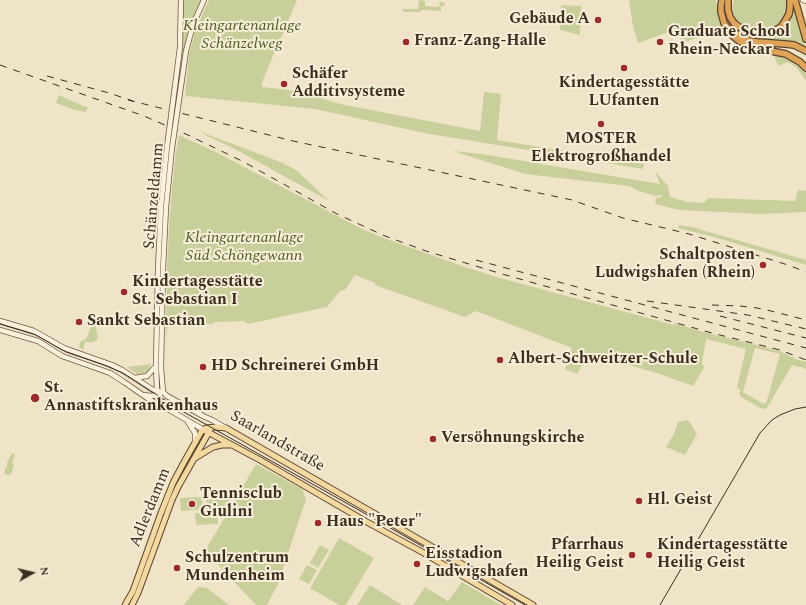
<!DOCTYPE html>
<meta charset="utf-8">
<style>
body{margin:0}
#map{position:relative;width:806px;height:605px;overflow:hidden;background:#f0e4c8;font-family:Spectral,serif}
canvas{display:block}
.north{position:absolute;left:12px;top:553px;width:40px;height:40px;-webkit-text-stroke:3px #f7eed8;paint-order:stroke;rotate:82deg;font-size:11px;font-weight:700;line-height:16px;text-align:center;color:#3d2e20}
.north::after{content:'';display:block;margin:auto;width:14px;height:18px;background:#3d2e20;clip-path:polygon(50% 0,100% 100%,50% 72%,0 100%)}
</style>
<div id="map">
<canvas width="806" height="605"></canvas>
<div class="north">N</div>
</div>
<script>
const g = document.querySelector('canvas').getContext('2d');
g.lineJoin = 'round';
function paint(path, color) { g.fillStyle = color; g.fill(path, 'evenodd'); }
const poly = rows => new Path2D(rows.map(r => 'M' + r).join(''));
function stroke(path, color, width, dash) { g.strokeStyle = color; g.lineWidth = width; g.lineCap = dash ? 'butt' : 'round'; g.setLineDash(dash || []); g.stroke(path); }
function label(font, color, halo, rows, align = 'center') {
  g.font = font + ' Spectral,serif'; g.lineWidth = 4; g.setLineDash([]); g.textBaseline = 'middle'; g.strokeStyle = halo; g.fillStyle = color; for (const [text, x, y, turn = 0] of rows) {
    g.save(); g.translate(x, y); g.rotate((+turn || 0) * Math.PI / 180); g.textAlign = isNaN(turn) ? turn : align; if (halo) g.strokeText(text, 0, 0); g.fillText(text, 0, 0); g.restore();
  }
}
paint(poly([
 [183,0,201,0,194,16,183,51,182,51],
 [209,0,297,0,262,82,262,87,297,91,340,104,480,131,484,92,501,94,497,140,644,164,643,169,424,133,315,109,185,96,189,55,195,31],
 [419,0,425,1,425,6,439,7,440,2,445,3,444,6,441,6,441,11,421,10,420,12,403,12,403,9,418,9],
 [629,0,716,0,718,16,720,21,726,31,733,39,786,56,799,64,806,72,806,81,797,68,788,62,778,66,774,55,740,46,733,42,721,30,682,43,677,29,638,43,633,27],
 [724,0,726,0,724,7,726,16,732,26,743,33,757,38,773,35,780,31,786,26,790,19,792,12,793,6,794,6,805,46,791,43,752,39,738,33,728,25,725,19,723,11],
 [734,0,788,0,788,9,785,18,777,27,767,32,750,31,738,23,734,17,732,9],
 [561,5,581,6,580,35,560,30],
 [59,95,88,108,86,112,75,110,56,103],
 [201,132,283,163,296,170,307,180,329,201,235,149,205,135],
 [179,135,216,152,358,227,378,236,465,267,500,278,674,325,674,323,700,331,780,351,796,359,806,362,806,369,801,367,798,367,792,365,767,408,764,409,760,408,741,397,739,393,741,391,737,387,746,349,706,339,702,363,704,368,693,386,657,373,586,353,578,374,565,369,572,348,476,311,465,317,375,285,375,283,355,275,345,290,340,291,327,307,248,324,244,321,215,322,213,324,193,325,192,317,169,317,166,339,167,268,169,229,172,187,176,152],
 [755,348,780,354,767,400,766,403,764,404,743,392],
 [453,151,482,154,660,184,655,171,668,186,670,197,687,202,704,203,708,198,795,201,798,190,806,191,806,212,761,214,679,210,655,204,656,198,662,197,662,195,655,196,636,190,629,186,525,174],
 [679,225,692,227,806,260,806,265,714,237,678,228],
 [95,324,98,338,94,342,85,342,83,350,79,347,80,342,86,339,92,325],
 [151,364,148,371,145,373,141,374,137,374,127,367],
 [688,420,697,434,685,455,666,447,674,434,678,422],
 [12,453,15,455,12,463,14,464,11,475,4,474,5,468,7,468,7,463],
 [256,464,302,489,306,499,278,584,267,605,256,605,205,551],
 [229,496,229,508,207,509,206,497],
 [202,497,203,509,181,511,180,498],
 [217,512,218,524,196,525,195,513],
 [339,538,374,558,346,605,339,605,310,588],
 [320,545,329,550,318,568,310,563],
 [307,565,317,570,309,584,299,579],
 [462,582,501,605,413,605,425,587,448,601],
 [370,585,402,605,357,605],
 [198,587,207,588,229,605,184,605]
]), '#c9cf9b');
const secondary = poly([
 [803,0,806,1],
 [177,71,180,47,181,0],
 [183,72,186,51,190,36,195,20,204,0],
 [0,321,34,331,64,348,112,365,122,370,153,390,163,392,167,396,205,417,212,420,226,428],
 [0,330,38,341,62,356,110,373,124,382,150,400,166,408,204,430],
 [135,378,147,376,156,366],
 [163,392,161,368,163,269,166,207,172,148],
 [143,395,152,396,160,394],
 [166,408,160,400,157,391,156,366,158,269,161,207,167,147],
 [188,422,195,433,195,443]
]);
const primary = poly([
 [204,430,260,460,365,521,422,552,512,605],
 [195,458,213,447,222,445,230,445],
 [125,605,133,591,161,513,173,483,183,464,201,432,206,428,216,427,226,428,533,605],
 [132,605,138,593,172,500,178,487,209,432,210,429]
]);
const highway = poly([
 [722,0,721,5,721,12,724,23,733,36,739,41,756,48,786,54,800,62,806,68],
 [728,0,728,10,730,17,734,23,739,27,747,32,759,34,772,32,781,27,785,21,789,14,790,8,790,0],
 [795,0,806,39],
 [731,31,742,37,750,41,758,42,785,44,794,45,806,51]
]);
stroke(secondary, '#6f573f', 6);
stroke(primary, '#5b4430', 7);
stroke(highway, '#5b4430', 8);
stroke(secondary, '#faf1dc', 4.5);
stroke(primary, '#f3d9a0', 5);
stroke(highway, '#e0a458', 5.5);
stroke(poly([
 [0,324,36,335,57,347,66,352,104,365,123,373,182,411,373,518,525,605],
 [660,605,760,433,772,420,780,415,795,409,806,407]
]), '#3d2e20', 1);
stroke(poly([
 [0,65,144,116,188,135,244,162,337,214,385,236,426,251,502,274,712,333,780,350,806,360],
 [47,76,109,93,133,101],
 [128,100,293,141,572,200,623,218,689,234,788,265,806,272],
 [476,260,806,348],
 [647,301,748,315,806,329],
 [712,305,740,306,757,308,771,311,806,320],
 [720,316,806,338]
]), '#3d2e20', 1, [7, 7]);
const secondaryBridge = poly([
 [167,147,177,71],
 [172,148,183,72]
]);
stroke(secondaryBridge, '#6f573f', 6, []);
stroke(secondaryBridge, '#faf1dc', 4.5);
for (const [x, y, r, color] of [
 [598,20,4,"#9e2a2b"],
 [406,42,4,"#9e2a2b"],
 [660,42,4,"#9e2a2b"],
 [624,68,4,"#9e2a2b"],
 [284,84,4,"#9e2a2b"],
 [601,124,4,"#9e2a2b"],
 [763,265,4,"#9e2a2b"],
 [124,292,4,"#9e2a2b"],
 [79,322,4,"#9e2a2b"],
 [500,360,4,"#9e2a2b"],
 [203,367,4,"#9e2a2b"],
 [35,398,5,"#9e2a2b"],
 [433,439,4,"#9e2a2b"],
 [639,501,4,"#9e2a2b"],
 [192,504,4,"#9e2a2b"],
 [318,523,4,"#9e2a2b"],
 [632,555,4,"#9e2a2b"],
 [649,555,4,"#9e2a2b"],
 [417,564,4,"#9e2a2b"],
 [177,568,4,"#9e2a2b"]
]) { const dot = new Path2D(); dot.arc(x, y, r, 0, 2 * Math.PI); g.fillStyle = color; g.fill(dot); stroke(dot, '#f7eed8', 1.5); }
label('bold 16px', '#3d2e20', '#f7eed8', [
 ["Gebäude A",590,20,"right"],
 ["Graduate School",668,33],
 ["Rhein-Neckar",668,51],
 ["Franz-Zang-Halle",414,42],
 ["Schäfer",292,75],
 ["Additivsysteme",292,93],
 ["Kindertagesstätte",624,84,"center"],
 ["LUfanten",624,102,"center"],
 ["MOSTER",601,140,"center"],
 ["Elektrogroßhandel",601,158,"center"],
 ["Schaltposten",755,256,"right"],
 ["Ludwigshafen (Rhein)",755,274,"right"],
 ["Kindertagesstätte",132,283],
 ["St. Sebastian I",132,301],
 ["Sankt Sebastian",87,322],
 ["Albert-Schweitzer-Schule",508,360],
 ["HD Schreinerei GmbH",211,367],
 ["St.",44,389],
 ["Annastiftskrankenhaus",44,407],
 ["Versöhnungskirche",441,439],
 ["Tennisclub",200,495],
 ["Giulini",200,513],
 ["Hl. Geist",647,501],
 ["Haus \"Peter\"",326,523],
 ["Pfarrhaus",624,546,"right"],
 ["Heilig Geist",624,564,"right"],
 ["Kindertagesstätte",657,546],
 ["Heilig Geist",657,564],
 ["Eisstadion",425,555],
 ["Ludwigshafen",425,573],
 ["Schulzentrum",185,559],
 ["Mundenheim",185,577]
], 'left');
label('italic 16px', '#4d5a26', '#f7eed8', [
 ["Kleingartenanlage",242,27],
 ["Schänzelweg",242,45],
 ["Kleingartenanlage",244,239],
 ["Süd Schöngewann",244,257]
]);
label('16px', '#3d2e20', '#f7eed8', [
 ["Schänzeldamm",155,196,-85],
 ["Saarlandstraße",277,442,30],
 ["Adlerdamm",151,508,-68]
]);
</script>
